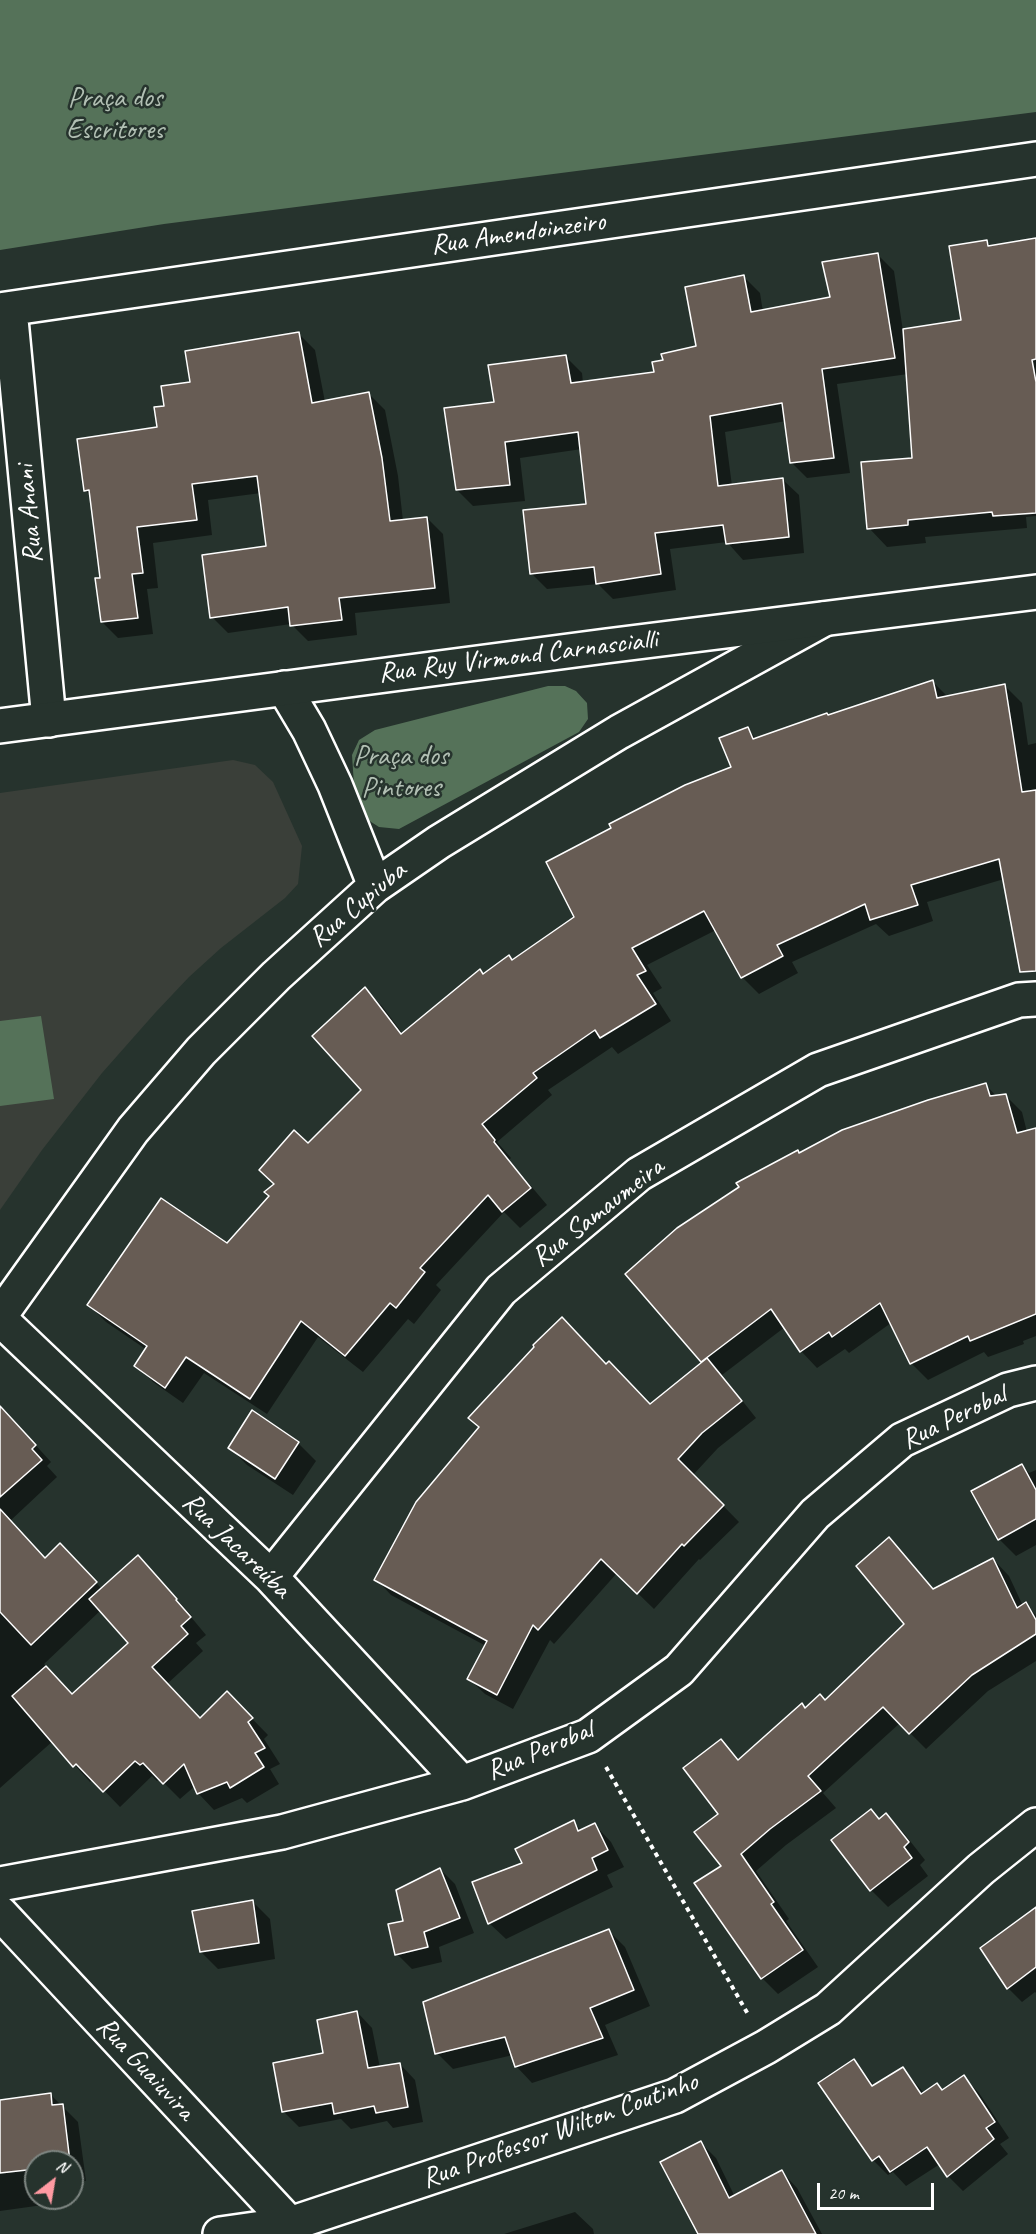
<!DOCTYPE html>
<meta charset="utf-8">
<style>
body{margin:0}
#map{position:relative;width:1036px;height:2234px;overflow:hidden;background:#26332d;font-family:Caveat,sans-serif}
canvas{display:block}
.north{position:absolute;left:24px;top:2150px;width:60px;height:60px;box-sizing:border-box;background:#26332d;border:2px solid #7d8581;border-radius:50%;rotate:31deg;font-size:16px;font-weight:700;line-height:24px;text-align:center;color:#fff}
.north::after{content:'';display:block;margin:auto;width:21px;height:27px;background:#ff9aa2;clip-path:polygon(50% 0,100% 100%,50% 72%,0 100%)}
.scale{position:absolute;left:817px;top:2183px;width:117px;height:27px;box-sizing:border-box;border:3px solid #fff;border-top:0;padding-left:8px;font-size:18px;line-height:21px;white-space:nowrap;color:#fff;-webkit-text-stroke:4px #26332d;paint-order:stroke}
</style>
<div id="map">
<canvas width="1036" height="2234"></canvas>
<div class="north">N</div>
<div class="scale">20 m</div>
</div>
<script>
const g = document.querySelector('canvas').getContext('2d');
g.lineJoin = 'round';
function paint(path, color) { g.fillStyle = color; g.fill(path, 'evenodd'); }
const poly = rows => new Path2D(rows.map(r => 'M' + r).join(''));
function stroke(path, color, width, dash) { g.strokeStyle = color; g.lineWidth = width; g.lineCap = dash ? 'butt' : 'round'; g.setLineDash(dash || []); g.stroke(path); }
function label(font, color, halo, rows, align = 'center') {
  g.font = font + ' Caveat,sans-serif'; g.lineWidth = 5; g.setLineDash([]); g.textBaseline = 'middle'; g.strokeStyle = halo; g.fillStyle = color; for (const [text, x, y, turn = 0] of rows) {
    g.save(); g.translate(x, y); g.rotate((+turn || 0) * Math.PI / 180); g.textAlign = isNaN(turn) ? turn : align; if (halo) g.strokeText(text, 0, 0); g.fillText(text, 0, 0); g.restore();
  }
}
paint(poly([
 [233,760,255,765,273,782,302,846,298,884,285,898,221,948,189,977,155,1013,102,1073,42,1150,0,1210,0,793]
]), '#3a3f39');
paint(poly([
 [0,0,1036,0,1036,112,164,224,0,250],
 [548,686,565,686,576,691,587,703,588,719,579,732,399,829,379,827,368,820,354,785,352,755,359,740,375,730],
 [41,1016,54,1099,0,1106,0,1021]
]), '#557259');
paint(poly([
 [1036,239,1036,516,1026,517,1027,528,925,537,926,543,887,547,869,528,914,459,908,374,837,384,850,473,807,478,791,462,786,421,725,432,732,486,782,479,799,495,804,553,743,560,727,542,670,549,676,590,613,599,598,584,547,589,531,573,588,505,582,449,520,458,525,501,473,506,457,490,495,403,566,357,582,373,583,383,655,373,665,361,698,347,744,277,760,293,763,312,831,299,878,255,894,271,903,331,963,322,987,242,992,247],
 [299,334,315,350,325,402,369,394,385,410,398,476,403,521,427,518,443,534,450,603,355,613,357,635,308,641,291,624,228,633,212,617,268,548,261,493,208,500,212,535,153,543,158,588,147,589,153,634,118,638,102,622,101,579,91,496,85,490,159,428,165,407,192,383],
 [932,681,948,697,1005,686,1022,703,1028,745,1036,743,1036,933,1004,879,927,902,933,921,889,936,876,924,792,962,798,973,759,994,742,977,716,930,647,965,662,988,653,993,671,1021,618,1054,612,1047,548,1090,552,1095,497,1142,511,1158,509,1160,547,1205,520,1228,504,1212,436,1285,441,1290,414,1324,408,1319,363,1372,318,1337,267,1414,204,1373,183,1403,153,1382,136,1365,147,1350,106,1322,89,1305,227,1245,271,1197,275,1185,308,1145,363,1090,365,989,382,1006,403,1034,484,976,513,961,576,917,733,768,747,729,757,739],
 [986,1085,997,1097,1005,1095,1022,1112,1027,1132,1036,1129,1036,1336,1023,1341,1024,1344,988,1357,984,1352,928,1380,911,1363,891,1323,849,1353,845,1349,817,1368,801,1351,785,1327,722,1375,756,1418,718,1448,693,1475,739,1522,700,1560,699,1559,654,1609,617,1573,554,1644,550,1640,513,1709,485,1694,469,1679,486,1646,391,1595,376,1579,607,1366,650,1405,704,1363,627,1275,800,1154],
 [0,1406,51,1462,47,1466,57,1477,10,1521,46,1559,76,1562,102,1589,138,1557,192,1616,191,1617,206,1635,196,1643,203,1651,167,1684,201,1720,227,1693,268,1735,264,1739,280,1764,270,1769,279,1784,247,1803,242,1798,214,1810,198,1793,195,1786,180,1799,160,1779,157,1781,152,1776,120,1807,93,1779,90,1782,53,1741,0,1788],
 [101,1610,130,1643,72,1695,44,1664],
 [252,1413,298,1443,316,1461,293,1495,247,1465,230,1448],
 [1022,1465,1029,1473,1036,1470,1036,1545,1016,1556,999,1539],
 [889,1539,934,1590,993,1559,1009,1576,1023,1606,1025,1604,1036,1615,1036,1661,988,1691,926,1749,900,1723,823,1793,836,1808,786,1845,756,1871,789,1919,786,1921,818,1967,778,1994,762,1978,723,1866,720,1814,721,1741,740,1760,806,1709,825,1702,906,1624],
 [886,1815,903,1832,925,1860,920,1865,928,1876,888,1907,871,1890],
 [573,1822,582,1831,595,1825,611,1842,624,1867,607,1875,613,1887,506,1939,489,1923,524,1864],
 [440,1869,455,1884,474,1933,439,1947,442,1962,412,1969,397,1954,405,1922],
 [253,1902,270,1919,275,1959,218,1969,201,1952],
 [1036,1917,1036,1993,1035,1992,1022,2002,1008,1988],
 [609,1931,625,1947,650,2006,605,2025,618,2055,532,2083,516,2066,513,2055,453,2069,437,2053],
 [357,2012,372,2028,380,2068,400,2064,415,2080,423,2122,393,2128,387,2121,351,2129,341,2119,299,2127,283,2111],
 [854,2061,875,2086,903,2069,924,2093,937,2085,943,2091,964,2077,979,2093,1009,2138,1000,2144,1008,2154,963,2191,948,2176,940,2164,906,2186,893,2172,888,2175,873,2160,820,2083],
 [51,2095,78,2122,86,2181,72,2182,72,2162,36,2162,36,2198,42,2198,43,2205,0,2211,0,2102],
 [701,2143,716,2158,735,2197,782,2172,797,2188,822,2234,699,2234],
 [575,2212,593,2229,594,2234,504,2234]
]), '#0007');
const building = poly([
 [1036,238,1036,359,1032,360,1036,382,1036,513,993,516,992,512,908,520,908,525,867,529,861,462,912,458,903,329,961,320,949,246,987,240,988,246,1036,238],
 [878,253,895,358,822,369,834,458,790,463,782,403,710,416,718,486,783,478,789,537,726,544,723,525,655,533,661,574,596,584,594,567,530,574,523,510,586,504,578,432,505,442,510,485,456,490,444,408,494,402,488,365,566,355,571,383,654,372,652,362,663,360,661,354,696,346,685,287,744,275,751,312,830,297,822,262,878,253],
 [299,332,312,403,369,392,382,458,390,521,427,517,435,588,339,598,342,620,290,626,288,607,210,618,202,555,266,546,257,476,192,484,197,520,137,527,143,573,132,574,138,618,101,622,95,578,100,578,89,490,84,491,77,439,157,427,154,407,164,406,161,386,190,382,185,351,299,332],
 [933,680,937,698,1005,684,1022,792,1036,790,1036,971,1020,972,999,859,911,885,918,905,870,920,865,904,777,945,783,956,741,978,704,911,632,948,646,971,637,975,656,1004,600,1038,595,1030,533,1073,537,1078,482,1124,495,1140,494,1142,531,1188,502,1212,488,1195,420,1268,425,1272,396,1308,390,1303,345,1356,301,1321,250,1399,186,1357,165,1388,134,1366,147,1346,87,1305,161,1198,227,1243,269,1196,264,1192,274,1184,259,1170,294,1130,308,1143,361,1090,312,1036,365,987,401,1034,480,969,483,974,509,955,512,960,574,917,546,862,611,828,609,824,685,785,731,767,719,738,748,727,753,739,827,713,828,715,933,680],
 [986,1083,990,1096,1006,1094,1017,1133,1036,1128,1036,1314,970,1341,968,1336,910,1364,880,1303,832,1337,829,1332,800,1352,771,1309,701,1362,625,1274,677,1228,739,1187,736,1183,798,1150,799,1153,842,1130,928,1100,986,1083],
 [562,1317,606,1364,609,1361,650,1404,707,1358,742,1401,702,1433,678,1459,724,1505,684,1546,682,1544,637,1594,601,1559,538,1630,533,1625,497,1695,467,1679,487,1641,374,1580,416,1502,479,1427,468,1418,534,1347,533,1345,562,1317],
 [0,1406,36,1445,32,1449,42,1460,0,1497,0,1406],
 [252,1410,299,1442,275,1479,228,1448,252,1410],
 [1022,1464,1036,1490,1036,1519,998,1540,971,1491,1022,1464],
 [0,1509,45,1558,60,1543,97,1582,31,1645,0,1612,0,1509],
 [889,1537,933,1589,993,1558,1017,1608,1026,1602,1036,1620,1036,1634,972,1675,909,1734,883,1707,808,1776,821,1791,770,1829,741,1854,774,1902,771,1904,803,1950,761,1979,694,1883,721,1866,694,1832,718,1814,683,1768,721,1739,738,1760,802,1703,805,1708,820,1694,825,1700,904,1624,856,1566,889,1537],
 [138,1555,177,1599,176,1600,191,1617,181,1626,188,1634,152,1667,200,1718,227,1691,253,1718,248,1722,265,1748,255,1753,264,1767,230,1788,227,1782,197,1794,184,1764,163,1784,143,1763,140,1765,135,1761,103,1792,76,1764,73,1767,12,1696,46,1666,72,1694,128,1643,89,1599,138,1555],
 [871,1809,879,1819,886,1813,909,1842,904,1847,912,1858,870,1891,831,1840,871,1809],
 [574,1820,578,1831,595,1823,608,1850,592,1858,597,1870,488,1924,472,1882,522,1863,515,1849,574,1820],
 [440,1868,460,1918,424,1932,428,1947,395,1955,388,1924,403,1921,396,1890,440,1868],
 [253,1900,259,1943,200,1952,192,1911,253,1900],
 [1036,1907,1036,1967,1007,1989,980,1948,1036,1907],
 [609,1929,634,1990,590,2008,603,2038,515,2067,505,2037,435,2054,423,2002,609,1929],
 [357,2011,368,2068,400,2063,408,2107,376,2113,374,2106,334,2114,332,2103,282,2112,273,2063,323,2053,317,2020,357,2011],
 [854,2059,872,2086,903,2067,921,2094,937,2083,942,2090,964,2075,995,2122,986,2128,994,2139,947,2177,927,2147,890,2172,879,2156,872,2161,818,2083,854,2059],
 [51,2093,52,2105,63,2104,70,2162,36,2162,36,2169,0,2173,0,2100,51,2093],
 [701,2141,729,2198,782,2170,816,2234,698,2234,660,2162,701,2141]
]);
paint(building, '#675c54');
stroke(building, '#fff', 1.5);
const minor = poly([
 [10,309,49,720],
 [0,310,1036,159],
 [284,688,309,730,335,785,375,886],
 [0,1316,133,1130,201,1051,276,976,375,886,439,842,619,732,824,619],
 [0,1319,271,1577,462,1783],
 [271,1577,501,1290,639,1174,818,1070,1019,1000,1036,999],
 [0,1884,282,1832,462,1783,588,1736,679,1670,815,1514,902,1440,1008,1390,1036,1383],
 [0,1913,290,2224],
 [220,2234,290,2224,675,2096,766,2047,828,2009,981,1869,1036,1825]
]);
const tertiary = poly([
 [0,726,606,646,1036,592]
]);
stroke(minor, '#fff', 38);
stroke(tertiary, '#fff', 38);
stroke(poly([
 [606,1767,749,2016]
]), '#fff', 4, [4.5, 4.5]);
stroke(minor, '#26332d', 33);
stroke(tertiary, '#26332d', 33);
label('28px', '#b2c0b4', '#26332d', [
 ["Praça dos",115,99],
 ["Escritores",115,131],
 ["Praça dos",401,757],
 ["Pintores",401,789]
]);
label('28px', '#fff', '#26332d', [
 ["Rua Amendoinzeiro",518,234,-8],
 ["Rua Anani",30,514,-95],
 ["Rua Ruy Virmond Carnascialli",518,657,-7],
 ["Rua Cupiuba",358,905,-40],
 ["Rua Samaumeira",598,1213,-38],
 ["Rua Perobal",954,1418,-26],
 ["Rua Jacareúba",236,1546,44],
 ["Rua Perobal",540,1751,-23],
 ["Rua Guaiuvira",145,2069,47],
 ["Rua Professor Wilton Coutinho",560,2131,-20]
]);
</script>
